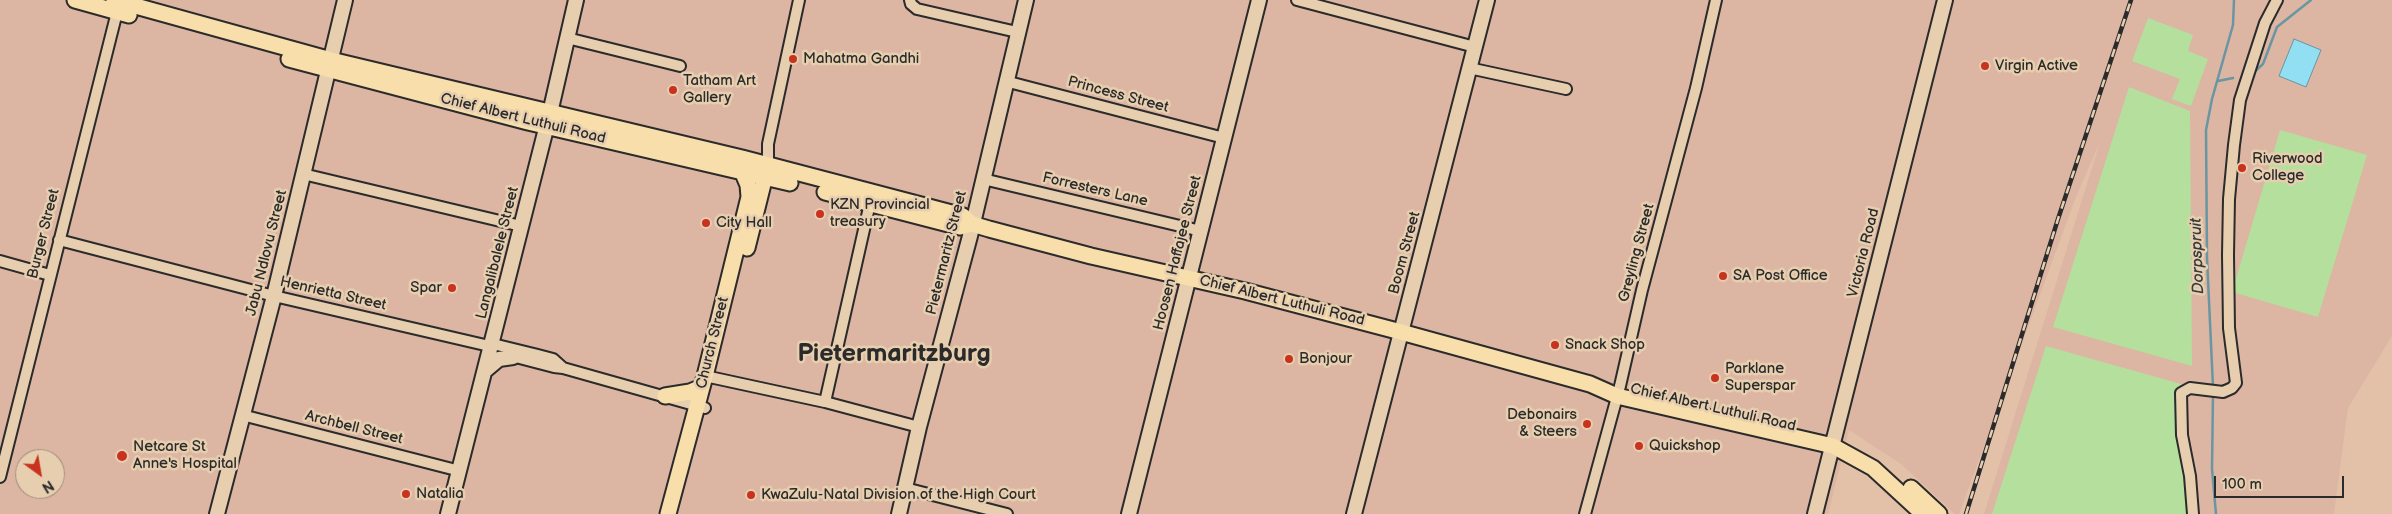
<!DOCTYPE html>
<style>
body{margin:0}
#map{position:relative;width:2392px;height:514px;overflow:hidden;background:#e3c1a9;font-family:"Balsamiq Sans",sans-serif}
canvas{display:block}
.north{position:absolute;left:15px;top:449px;width:50px;height:50px;box-sizing:border-box;background:#e6ceaf;border:1px solid #9b8d7a;border-radius:50%;rotate:148deg;font-size:14px;font-weight:700;line-height:20px;text-align:center;color:#2b2b2b}
.north::after{content:'';display:block;margin:auto;width:18px;height:22px;background:#c8321e;clip-path:polygon(50% 0,100% 100%,50% 72%,0 100%)}
.scale{position:absolute;left:2214px;top:476px;width:130px;height:22px;box-sizing:border-box;border:2px solid #2b2b2b;border-top:0;padding-left:6px;font-size:15px;line-height:18px;white-space:nowrap;color:#2b2b2b;-webkit-text-stroke:4px #e6ceaf;paint-order:stroke}
</style>
<div id="map">
<canvas width="2392" height="514"></canvas>
<div class="north">N</div>
<div class="scale">100 m</div>
</div>
<script>
const g = document.querySelector('canvas').getContext('2d');
g.lineJoin = 'round';
function paint(path, color) { g.fillStyle = color; g.fill(path, 'evenodd'); }
const poly = rows => new Path2D(rows.map(r => 'M' + r).join(''));
function stroke(path, color, width, dash) { g.strokeStyle = color; g.lineWidth = width; g.lineCap = dash ? 'butt' : 'round'; g.setLineDash(dash || []); g.stroke(path); }
function label(font, color, halo, rows, align = 'center') {
  g.font = font + ' "Balsamiq Sans",sans-serif'; g.lineWidth = 5; g.setLineDash([]); g.textBaseline = 'middle'; g.strokeStyle = halo; g.fillStyle = color; for (const [text, x, y, turn = 0] of rows) {
    g.save(); g.translate(x, y); g.rotate((+turn || 0) * Math.PI / 180); g.textAlign = isNaN(turn) ? turn : align; if (halo) g.strokeText(text, 0, 0); g.fillText(text, 0, 0); g.restore();
  }
}
paint(poly([
 [0,0,2392,0,2392,336,2348,408,2334,514,1984,514,2100,142,2076,197,1959,514,1955,514,1901,464,1849,430,1828,514,0,514],
 [25,459,55,459,55,489,25,489]
]), '#ddb5a3');
paint(poly([
 [2148,18,2193,35,2188,51,2208,59,2191,106,2172,99,2180,79,2132,61],
 [2129,87,2190,111,2192,366,2053,327],
 [2280,130,2367,155,2318,317,2232,292],
 [2046,346,2181,384,2190,514,1992,514]
]), '#b4df9c');
const water = poly([
 [2294,39,2321,50,2306,87,2279,76,2294,39]
]);
paint(water, '#92def2');
stroke(water, '#6996a2', 1);
stroke(poly([
 [2252,74,2263,64,2277,27,2311,0],
 [2218,81,2233,78],
 [2213,387,2207,258,2206,130,2212,99,2233,25,2234,0],
 [2213,393,2212,469,2216,514]
]), '#6996a2', 2.5);
const street = poly([
 [910,0,911,4,917,9,1017,32],
 [1297,0,1475,47],
 [567,38,680,66],
 [1469,68,1566,89],
 [1005,81,1224,138],
 [768,165,768,144,799,0],
 [303,174,521,226],
 [983,179,1201,231],
 [59,240,274,296,485,345,493,344,538,355,553,359,563,368],
 [0,261,50,275],
 [508,355,554,367,563,368,705,408],
 [705,376,825,402,919,427],
 [825,402,870,203],
 [242,415,460,471],
 [0,477,117,12],
 [905,488,1007,514],
 [1585,514,1620,386,1642,290,1696,88,1716,0],
 [2193,514,2190,476,2182,435,2181,393,2190,388,2223,392,2232,388,2236,383,2229,328,2228,255,2229,199,2234,145,2240,100,2265,23,2277,0]
]);
const secondary = poly([
 [486,370,499,359,513,357],
 [217,514,274,296,345,0],
 [448,514,550,113,576,0],
 [899,514,919,427,970,236,1026,0],
 [1129,514,1259,0],
 [1354,514,1487,0],
 [1815,514,1945,0]
]);
const primary = poly([
 [75,0,129,15],
 [114,0,331,60,742,158,963,216,972,224,989,229,1091,256,1245,291,1401,332,1590,384,1617,396,1833,446,1873,468,1923,514],
 [289,59,528,122,790,183],
 [825,192,960,227,972,224],
 [747,248,765,176],
 [665,396,690,392,702,387],
 [1911,488,1939,514],
 [668,514,705,376,749,197,748,185,742,171]
]);
stroke(street, '#2b2b2b', 14);
stroke(secondary, '#2b2b2b', 18);
stroke(primary, '#2b2b2b', 19);
stroke(street, '#e6ceaf', 10);
stroke(secondary, '#e6ceaf', 14);
stroke(primary, '#f8deab', 15);
const rail = poly([
 [1966,514,2058,219,2131,0]
]);
stroke(rail, '#2b2b2b', 4.5);
stroke(rail, '#e6ceaf', 2.5, [8]);
for (const [x, y, r, color] of [
 [793,59,5,"#c8321e"],
 [1985,66,5,"#c8321e"],
 [673,90,5,"#c8321e"],
 [2242,168,5,"#c8321e"],
 [820,214,5,"#c8321e"],
 [706,223,5,"#c8321e"],
 [1723,276,5,"#c8321e"],
 [452,288,5,"#c8321e"],
 [1555,345,5,"#c8321e"],
 [1289,359,5,"#c8321e"],
 [1715,378,5,"#c8321e"],
 [1587,424,5,"#c8321e"],
 [1639,446,5,"#c8321e"],
 [122,456,6,"#c8321e"],
 [406,494,5,"#c8321e"],
 [751,495,5,"#c8321e"]
]) { const dot = new Path2D(); dot.arc(x, y, r, 0, 2 * Math.PI); g.fillStyle = color; g.fill(dot); stroke(dot, '#e6ceaf', 2); }
label('15px', '#2b2b2b', '#e6ceaf', [
 ["Mahatma Gandhi",803,59],
 ["Virgin Active",1995,66],
 ["Tatham Art",683,81],
 ["Gallery",683,98],
 ["Riverwood",2252,159],
 ["College",2252,176],
 ["KZN Provincial",830,205],
 ["treasury",830,222],
 ["City Hall",716,223],
 ["SA Post Office",1733,276],
 ["Spar",442,288,"right"],
 ["Snack Shop",1565,345],
 ["Bonjour",1299,359],
 ["Parklane",1725,369],
 ["Superspar",1725,386],
 ["Debonairs",1577,415,"right"],
 ["& Steers",1577,432,"right"],
 ["Quickshop",1649,446],
 ["Netcare St",133,447],
 ["Anne's Hospital",133,464],
 ["Natalia",416,494],
 ["KwaZulu-Natal Division of the High Court",761,495]
], 'left');
label('15px', '#2b2b2b', '#e6ceaf', [
 ["Princess Street",1118,95,15],
 ["Chief Albert Luthuli Road",523,119,14],
 ["Forresters Lane",1095,190,13],
 ["Burger Street",44,234,-76],
 ["Jabu Ndlovu Street",267,253,-76],
 ["Langalibalele Street",498,253,-76],
 ["Pietermaritz Street",947,253,-76],
 ["Hoosen Haffajee Street",1178,253,-76],
 ["Boom Street",1405,253,-75],
 ["Greyling Street",1637,253,-75],
 ["Victoria Road",1864,253,-76],
 ["Henrietta Street",333,294,13],
 ["Chief Albert Luthuli Road",1282,301,14],
 ["Church Street",713,343,-76],
 ["Chief Albert Luthuli Road",1713,408,13],
 ["Archbell Street",354,428,14]
]);
label('italic 16px', '#353d3f', '#e6ceaf', [
 ["Dorpspruit",2198,256,-92]
]);
label('bold 25px', '#2b2b2b', '#e6ceaf', [
 ["Pietermaritzburg",894,355]
]);
</script>
